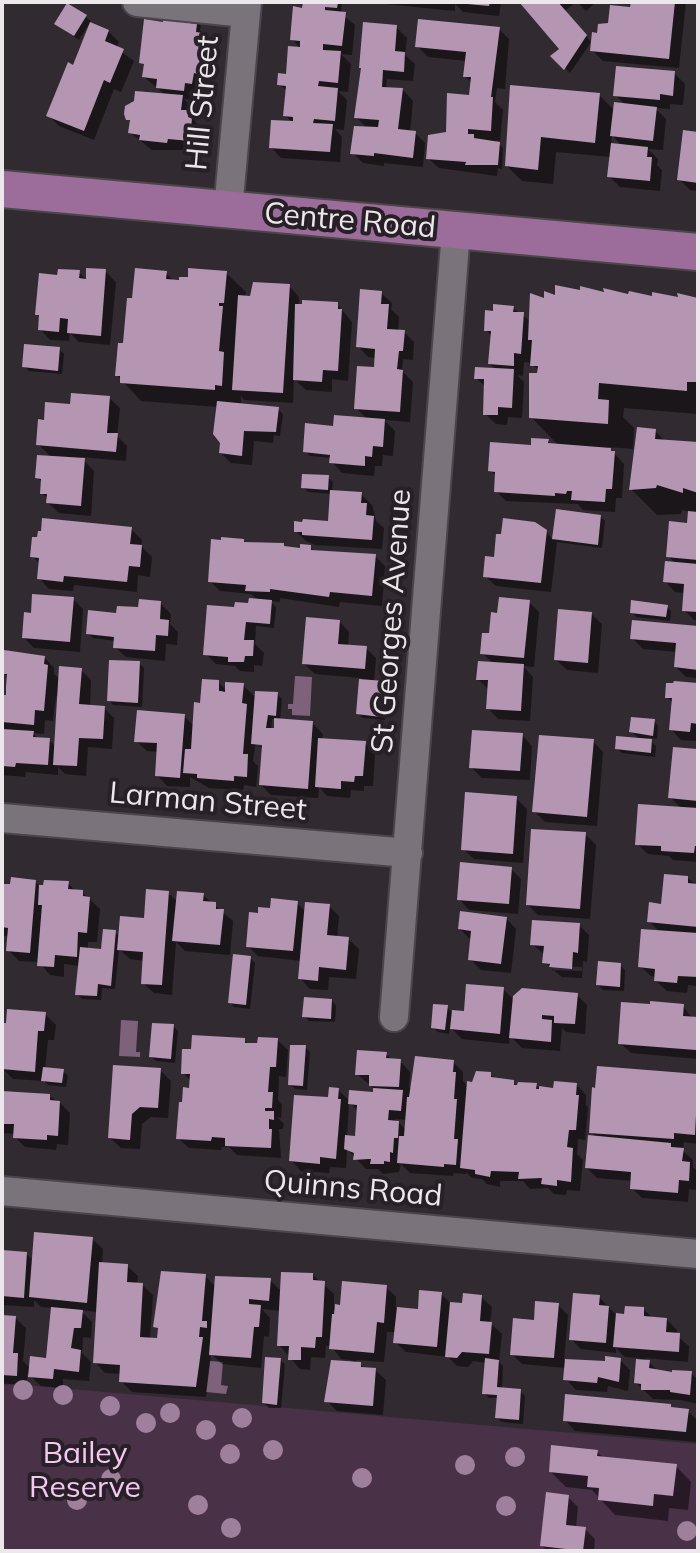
<!DOCTYPE html>
<style>
body{margin:0}
#map{position:relative;width:700px;height:1553px;overflow:hidden;background:#312a31;font-family:Mulish,sans-serif}
canvas{display:block}
.frame{position:absolute;inset:0;border:4px solid #ece7eb;pointer-events:none}
</style>
<div id="map">
<canvas width="700" height="1553"></canvas>
<div class="frame"></div>
</div>
<script>
const g = document.querySelector('canvas').getContext('2d');
g.lineJoin = 'round';
function paint(path, color) { g.fillStyle = color; g.fill(path, 'evenodd'); }
const poly = rows => new Path2D(rows.map(r => 'M' + r).join(''));
function stroke(path, color, width, dash) { g.strokeStyle = color; g.lineWidth = width; g.lineCap = dash ? 'butt' : 'round'; g.setLineDash(dash || []); g.stroke(path); }
function label(font, color, halo, rows, align = 'center') {
  g.font = font + ' Mulish,sans-serif'; g.lineWidth = 8; g.setLineDash([]); g.textBaseline = 'middle'; g.strokeStyle = halo; g.fillStyle = color; for (const [text, x, y, turn = 0] of rows) {
    g.save(); g.translate(x, y); g.rotate((+turn || 0) * Math.PI / 180); g.textAlign = isNaN(turn) ? turn : align; if (halo) g.strokeText(text, 0, 0); g.fillText(text, 0, 0); g.restore();
  }
}
paint(poly([
 [2,1383,698,1444,698,1551,2,1551]
]), '#493248');
paint(poly([
 [295,676,312,677,310,716,292,715,292,709,288,709,288,704,293,704],
 [121,1020,138,1021,136,1052,140,1052,140,1057,119,1056],
 [210,1361,223,1362,221,1385,228,1386,226,1394,206,1392]
]), '#7e627c');
paint(poly([
 [305,2,342,2,341,14,355,25,352,55,341,54,351,64,348,92,338,91,347,100,344,130,335,129,342,137,340,162,281,158,271,147,293,123,285,115,287,90,279,85,287,78,302,50,292,39],
 [366,2,501,2,499,16,463,12,455,4,455,11],
 [522,2,576,2,565,11,591,42,570,73,553,56,562,49],
 [577,2,596,2,586,11],
 [633,2,686,2,679,68,603,61,592,50,599,35,632,9],
 [68,5,91,21,79,40,56,24],
 [190,16,201,26,200,30,212,45,208,83,203,83,202,93,195,93,194,100,184,99,192,108,191,116,202,130,200,150,152,150,131,133,131,122,128,119,167,96,144,77,145,66,142,62,164,24],
 [396,27,407,38,405,55,415,64,413,81,387,79,386,89,403,90,413,101,410,132,415,133,425,143,423,167,384,163,384,166,363,163,353,153,368,129,356,117],
 [499,29,509,39,505,89,497,88,495,102,503,110,500,141,495,140,503,148,502,169,498,168,497,176,439,168,428,158,451,135,474,98,472,83,465,76,467,61,428,57,417,46],
 [108,31,119,42,116,48,134,61,121,92,114,89,94,140,59,126,49,116,74,67],
 [674,73,685,84,683,105,670,104,670,109,655,108,666,119,663,150,648,149,658,159,657,165,662,170,660,191,620,187,609,176,611,157,556,152,553,184,522,181,507,166,512,87,599,95,615,111,626,105,615,95],
 [612,135,622,146,611,145],
 [698,134,698,191,690,190,680,180],
 [105,271,116,282,110,345,79,342,70,333,69,341,50,340,40,329,41,317,37,314,59,277,79,272,87,281],
 [166,273,174,281,226,273,246,292,245,297,289,286,299,297,299,306,337,304,352,322,348,381,332,379,332,392,306,390,294,379,293,403,244,400,241,396,241,405,278,409,283,414,280,436,274,435,273,443,254,441,252,465,231,463,221,453,218,407,141,401,117,375,134,301],
 [381,293,392,303,391,309,399,317,398,332,404,332,414,342,413,360,403,359,402,371,413,382,410,422,384,420,395,431,393,456,383,455,382,466,375,466,374,476,342,473,332,462,332,458,310,456,305,451,334,428,367,419,356,408,375,369,376,358,368,357,358,346],
 [606,294,698,300,698,414,624,408,623,417,634,428,633,449,608,447,624,464,622,498,616,498,615,512,583,510,578,504,506,501,496,491,497,477,490,470,548,441,552,445,559,446,531,417,539,372,532,363,524,362,523,376,517,375,524,382,522,418,508,417,507,425,496,424,485,414,486,387,476,378,497,370,490,364,492,337,486,330,513,308,531,322,546,301,557,298],
 [59,349,64,354,62,374,29,371,24,366],
 [109,398,120,408,117,436,127,446,126,461,81,457,94,471,91,516,59,513,48,503,48,499,42,493,43,483,37,477,52,458,38,444,45,422,72,406],
 [655,431,666,442,698,444,698,620,694,620,684,610,686,593,675,592,665,581,676,564,668,556,689,525,690,512,682,510,681,514,657,515,632,490],
 [328,477,333,482,332,492,361,494,372,505,376,521,384,528,382,549,315,545,306,541,296,531,330,523,332,494,308,492,303,487],
 [557,511,600,516,605,521,602,548,557,542,551,592,496,586,485,576,496,559,546,532,553,540],
 [131,529,142,540,141,546,152,557,150,577,138,575,137,592,74,585,73,591,49,589,39,578,40,564,32,556],
 [244,541,246,544,283,545,287,548,302,550,310,547,316,553,375,556,385,566,382,606,340,602,339,607,280,598,280,602,270,601,276,607,274,628,256,626,255,644,264,653,262,666,254,665,254,672,240,671,235,666,216,664,206,654,236,609,259,601,251,594,220,591,210,581],
 [73,599,83,609,80,652,34,648,24,638],
 [529,602,539,612,534,667,523,666,533,677,530,721,498,719,488,708,489,690,478,679,494,664,482,653,498,615],
 [160,603,171,614,170,624,178,632,177,645,166,644,165,661,126,657,115,647,116,641,93,638,88,634,118,615],
 [667,607,671,611,670,621,636,617,632,612],
 [591,614,602,624,598,673,567,670,556,660],
 [339,621,349,632,348,646,366,648,376,658,374,682,383,683,388,688,385,720,363,718,358,713,362,678,315,674,304,664],
 [698,628,698,678,686,677,676,667,677,652,643,649,632,638],
 [44,657,54,668,54,674,61,680,81,670,91,680,90,707,104,708,114,718,112,749,88,747,86,776,65,774,58,767,58,775,26,772,25,777,2,775,2,731,7,731,2,726,2,698,8,697,8,677,5,674],
 [56,696,59,697,56,747,49,740,38,739,33,733,44,734,45,720,53,721],
 [139,663,144,668,142,707,113,705,109,700],
 [218,682,227,691,243,685,257,699,277,694,282,699,280,721,312,723,323,734,322,740,365,743,375,753,373,786,364,786,364,791,351,790,350,798,327,796,319,787,318,798,271,795,261,785,263,748,256,746,272,747,256,742,253,761,258,766,256,787,244,785,243,790,209,788,190,777,190,787,167,786,157,775,159,752,147,751,136,741,184,716,194,726,202,705],
 [272,719,276,719,275,730,271,730],
 [698,686,698,741,681,740,671,729,673,703,667,697],
 [654,721,658,726,657,739,648,738,656,746,655,757,622,753,617,749,640,740,632,732],
 [522,735,532,746,530,780,482,778,471,767],
 [593,741,603,752,597,826,545,822,534,811],
 [696,751,698,753,698,862,673,860,669,856,648,854,637,844,682,809,670,797],
 [516,798,527,809,523,863,474,859,463,849],
 [585,834,596,845,590,919,538,915,528,905],
 [511,869,521,879,518,914,469,910,459,899],
 [687,878,698,886,698,986,688,985,687,993,667,991,656,981,657,977,651,976,640,966,660,932,649,921],
 [35,881,40,887,68,883,76,892,82,892,100,909,97,942,88,942,88,950,103,951,115,932,120,937,146,920,168,893,178,902,203,895,233,921,230,955,185,951,176,942,172,995,154,993,143,983,145,961,130,959,119,949,115,989,102,988,101,1000,82,999,77,994,80,966,64,964,64,977,50,975,39,962,19,961,8,950,9,936,2,936,2,886],
 [297,903,306,912,329,906,339,916,337,938,348,939,359,949,356,979,329,977,328,990,310,989,300,978,301,961,258,956,248,946,260,915],
 [506,918,516,929,511,973,481,970,470,959,470,939,460,929],
 [579,925,589,935,587,962,583,961,582,978,562,977,544,962,545,955,532,944],
 [552,966,582,967,582,971,552,970],
 [250,958,255,963,250,1009,234,1007,230,1002],
 [620,965,625,970,624,991,603,990,598,985],
 [503,989,513,999,577,995,587,1005,585,1034,566,1032,562,1028,560,1051,522,1048,510,1036,509,1044,462,1039,450,1027,449,1034,438,1032,433,1028,447,1007,451,1012,465,1013],
 [332,1001,336,1006,335,1022,309,1021,304,1016],
 [683,1006,693,1019,698,1019,698,1059,631,1053,620,1043],
 [45,1014,56,1025,54,1040,48,1040,45,1069,63,1071,68,1076,66,1087,48,1085,44,1081,13,1079,2,1068,2,1025],
 [173,1026,178,1031,175,1063,156,1061,151,1057],
 [244,1040,249,1045,277,1040,288,1050,286,1077,279,1076,278,1100,282,1105,281,1118,277,1117,284,1124,283,1129,279,1129,281,1158,237,1155,229,1147,222,1147,221,1150,189,1148,178,1138,184,1104,191,1090,191,1081,183,1073],
 [305,1047,310,1052,307,1090,295,1089,290,1084],
 [386,1054,393,1061,400,1061,410,1072,409,1088,453,1062,463,1072,463,1081,469,1087,490,1074,496,1080,513,1082,519,1088,536,1085,539,1088,555,1090,576,1084,586,1095,586,1105,588,1107,585,1140,578,1139,577,1154,583,1160,580,1191,567,1190,566,1195,554,1194,548,1188,530,1189,523,1181,500,1181,500,1187,487,1184,482,1179,472,1178,466,1172,466,1174,454,1173,453,1176,410,1173,401,1164,399,1172,383,1174,378,1169,366,1169,347,1149,346,1168,330,1167,329,1173,301,1171,291,1160,330,1100,338,1090,350,1101,351,1092,378,1092,357,1074],
 [349,1102,359,1112,356,1138,347,1137],
 [395,1119,408,1120,407,1131],
 [599,1068,698,1076,698,1144,684,1142,683,1151,693,1160,693,1167,698,1172,698,1190,689,1189,688,1202,642,1198,632,1188,633,1181,597,1178,587,1168,597,1138,591,1132],
 [160,1070,171,1081,168,1118,151,1117,142,1124,140,1149,121,1148,110,1138],
 [2,1093,49,1096,60,1103,70,1113,68,1145,57,1144,56,1150,25,1147,15,1137,15,1134,2,1133],
 [92,1239,103,1249,102,1264,127,1266,138,1276,137,1284,142,1285,153,1295,150,1339,159,1340,160,1331,156,1327,205,1276,217,1288,270,1280,282,1292,313,1275,334,1294,334,1306,342,1307,386,1287,396,1297,396,1308,420,1311,441,1294,451,1304,464,1305,481,1297,492,1307,490,1323,502,1334,499,1362,503,1366,502,1389,520,1391,525,1396,523,1424,502,1422,497,1418,499,1398,489,1398,484,1393,487,1363,473,1361,468,1367,457,1366,448,1357,406,1352,395,1342,396,1332,387,1332,384,1362,356,1360,365,1369,375,1370,386,1380,383,1415,337,1411,327,1401,352,1360,341,1359,331,1346,326,1346,325,1358,311,1357,310,1370,300,1369,279,1345,281,1311,262,1309,270,1318,269,1337,264,1336,261,1368,222,1364,211,1354,206,1397,132,1392,121,1381,122,1374,105,1373,95,1362,98,1312,80,1310,92,1322,91,1338,83,1337,82,1353,91,1362,89,1381,63,1379,63,1388,41,1386,27,1373,27,1385,2,1384,2,1317,15,1318,26,1328,23,1361,31,1369,48,1360,53,1308,41,1307,34,1300,34,1307,2,1305,2,1252,26,1254,34,1261],
 [599,1297,616,1315,626,1316,643,1309,653,1318,666,1319,677,1330,676,1335,689,1346,688,1362,645,1358,659,1372,691,1373,698,1380,698,1404,680,1400,653,1399,636,1383,638,1358,625,1357,616,1348,616,1353,581,1349,571,1339],
 [558,1305,568,1315,564,1361,607,1363,620,1360,630,1370,628,1391,608,1386,607,1392,576,1390,566,1379,566,1368,522,1364,512,1354],
 [280,1360,285,1364,281,1408,269,1408,264,1403],
 [670,1406,674,1410,688,1411,698,1421,696,1442,575,1431,565,1420],
 [597,1452,604,1458,676,1466,691,1482,688,1510,669,1508,668,1521,615,1515,592,1490,566,1487,551,1472],
 [568,1497,578,1507,576,1528,585,1529,595,1539,594,1551,548,1551,542,1546]
]), '#0007');
paint(poly([
 [303,2,338,3,337,8,325,7,325,10,346,12,342,46,323,44,323,50,341,51,338,83,319,81,318,86,338,88,335,121,314,119,313,123,333,124,330,152,269,148,271,120,293,121,293,117,283,116,286,86,277,85,278,73,286,74,288,46,300,47,300,41,290,40,293,6,302,8],
 [467,2,490,2,489,6,467,4],
 [519,2,558,2,587,35,564,70,550,56,559,49],
 [631,2,675,2,669,59,590,51,592,32,597,33,598,24,608,23,610,5,630,7],
 [67,3,87,15,74,36,54,24],
 [164,11,191,14,190,23,197,24,196,32,203,33,198,74,194,73,192,84,185,83,184,91,156,88,157,79,142,77,144,64,139,63,144,19,163,22],
 [418,19,500,27,491,97,493,97,491,131,468,129,468,134,474,134,474,138,500,142,498,165,465,165,466,162,426,159,428,135,446,132,447,93,469,95,471,77,463,77,466,52,415,47],
 [90,22,109,30,105,41,124,49,110,83,104,80,84,131,46,116,68,62,73,65],
 [363,22,397,25,395,51,405,52,404,72,383,70,382,87,403,88,398,129,416,131,413,158,374,153,374,156,350,154,354,126,378,127,379,120,354,118,361,68,359,68],
 [616,66,675,71,673,96,660,94,660,100,613,96],
 [510,85,600,93,595,143,541,137,538,170,505,166],
 [135,91,183,95,181,110,188,110,188,117,192,118,190,141,168,139,167,143,139,140,140,135,128,133,130,120,126,120,124,114,125,106,134,101],
 [614,102,657,107,653,141,610,136],
 [683,130,698,132,698,183,677,180],
 [611,143,648,147,647,157,652,157,650,181,607,177],
 [86,268,106,269,101,336,67,333,68,319,60,318,59,332,38,330,39,315,35,315,39,273,57,275,58,269,80,270,79,278,86,279],
 [135,268,167,271,166,279,179,280,179,277,188,277,188,268,227,271,224,303,219,303,219,306,223,306,219,351,224,352,222,386,215,385,215,390,120,383,120,376,115,376,118,343,123,343,127,298,132,298],
 [253,282,290,284,283,393,232,390,238,295,250,296],
 [555,285,580,290,580,286,604,292,603,288,628,294,629,291,652,296,652,292,678,297,677,293,698,298,698,382,687,382,687,391,599,383,598,399,609,400,608,424,529,418,529,373,537,373,538,366,530,366,532,340,528,340,530,293,544,298,544,291,555,295],
 [360,289,382,291,381,304,389,304,387,329,405,330,403,351,399,351,397,369,403,370,400,412,354,409,357,366,374,367,375,349,356,347],
 [302,300,338,302,338,309,342,309,338,371,323,370,322,382,293,380,295,304,302,304],
 [493,304,514,306,513,312,524,312,521,354,514,353,514,366,488,364,491,331,484,331,485,310,493,311],
 [24,344,60,347,58,371,22,367],
 [475,367,514,369,512,408,498,407,498,415,483,415,484,379,474,379],
 [71,393,110,396,107,433,118,433,116,452,36,445,38,419,44,420,45,402,70,404],
 [217,401,279,407,276,432,244,431,242,456,219,453,220,443,213,434],
 [334,415,385,419,383,447,373,446,372,457,365,456,365,466,329,463,330,455,303,452,305,423,333,426],
 [637,427,656,429,655,439,698,442,698,493,683,488,683,493,657,485,656,488,629,490],
 [531,438,549,439,548,443,611,448,611,451,615,451,612,489,606,489,605,502,571,500,572,491,567,491,566,494,555,493,555,496,494,492,495,472,488,471,490,442,531,445],
 [37,455,85,458,81,506,46,503,47,494,40,494,41,479,35,478],
 [302,474,329,475,328,490,301,488],
 [330,490,362,492,361,503,367,503,366,515,374,516,372,540,302,535,302,532,294,532,294,521,302,522,303,519,328,521],
 [556,509,601,515,598,545,552,539],
 [688,511,698,512,698,560,666,557,669,521,687,523],
 [42,518,132,527,130,544,142,545,140,567,129,566,127,582,64,576,63,582,37,579,39,558,30,557,32,537,37,537,38,531,41,531],
 [503,518,535,522,547,530,541,583,483,577,485,556,494,557,496,534,501,534],
 [221,537,244,539,244,542,284,543,284,546,300,548,300,544,311,545,311,550,376,554,372,596,330,592,329,597,270,589,270,592,245,591,246,585,208,582,211,539,221,540],
 [665,561,698,564,698,612,682,611,684,584,663,582],
 [32,594,74,597,70,642,22,638,24,612,31,613],
 [499,597,530,600,524,658,480,654,482,633,489,633,491,612,497,613],
 [249,598,272,600,270,624,246,622,244,640,254,640,253,656,245,656,244,662,228,662,228,657,203,655,207,605,234,607,235,602,248,603],
 [139,599,161,601,160,619,169,620,168,636,156,635,155,651,113,648,114,637,86,634,88,610,116,613,117,606,138,607],
 [631,600,668,605,666,617,630,613],
 [558,609,592,612,588,663,554,660],
 [306,617,340,620,338,644,367,646,365,669,302,664],
 [632,620,698,626,698,670,674,667,676,643,630,639],
 [4,650,45,656,44,664,48,665,44,711,35,710,34,725,2,722,2,695,6,695,6,687,7,674,3,674],
 [109,660,140,661,138,703,107,701],
 [478,661,524,664,521,711,486,709,488,680,476,680],
 [59,666,82,668,79,704,105,706,103,739,79,738,77,766,53,765],
 [202,679,219,680,219,691,221,691,225,692,225,682,244,683,242,703,247,704,243,754,248,754,247,777,234,776,234,781,197,778,197,774,183,773,185,749,191,749,194,702,200,703],
 [359,679,384,681,381,717,356,714],
 [674,681,698,683,698,724,691,723,690,732,669,730,672,698,665,698,666,683,673,683],
 [255,691,278,692,276,716,268,715,266,728,274,728,274,718,313,721,308,789,259,785,262,745,251,744],
 [137,710,185,714,180,778,155,776,157,743,134,742],
 [631,717,655,719,653,736,629,732],
 [2,729,34,731,33,737,50,738,48,765,16,763,15,767,2,766],
 [472,730,523,733,520,771,469,768],
 [539,735,594,739,587,817,532,812],
 [616,736,652,739,651,753,615,749],
 [318,738,366,741,363,776,355,776,354,782,341,781,341,789,315,787],
 [673,747,697,749,698,801,668,798],
 [465,792,517,796,513,854,461,850],
 [638,804,698,808,698,846,695,846,694,853,661,851,661,846,635,845],
 [531,829,586,832,580,909,526,905],
 [460,862,512,867,509,904,457,900],
 [664,874,688,876,688,883,698,884,698,927,647,922,649,902,661,904],
 [11,877,36,880,30,953,6,951,8,928,2,927,2,884,10,884],
 [44,880,69,881,68,889,83,890,83,896,90,897,87,933,78,932,77,957,55,955,54,967,37,966,42,905,38,905,39,885,43,885],
 [146,889,169,891,162,985,141,984,143,952,117,950,120,916,144,918],
 [177,891,204,893,203,901,216,902,216,909,224,909,220,945,172,941],
 [271,898,298,901,293,951,246,947,249,912,258,913,258,907,270,908],
 [305,902,330,904,327,935,349,937,346,970,319,967,318,981,298,979],
 [460,911,507,917,501,964,468,960,471,931,458,929],
 [532,920,580,923,578,953,573,952,572,969,549,967,550,964,542,963,544,946,530,945],
 [103,929,116,930,111,986,98,984,97,996,75,995,80,947,101,949],
 [641,929,698,933,698,977,678,976,677,983,654,981,655,969,638,967],
 [233,954,251,956,246,1005,228,1003],
 [598,961,621,963,620,987,596,985],
 [466,984,504,987,500,1034,450,1029,452,1010,464,1011],
 [522,988,578,993,575,1024,554,1023,554,1016,542,1015,542,1019,552,1020,551,1042,509,1038,513,996],
 [304,997,332,999,331,1019,302,1017],
 [650,1001,684,1004,683,1016,698,1017,696,1050,618,1044,621,1002,650,1004],
 [433,1004,448,1005,445,1030,431,1028],
 [7,1009,46,1012,44,1031,38,1031,35,1072,2,1069,2,1023,6,1023],
 [152,1023,174,1024,171,1059,149,1057],
 [192,1035,245,1038,245,1043,257,1043,258,1037,278,1038,276,1067,270,1067,268,1092,273,1092,272,1108,265,1108,265,1111,274,1111,274,1120,269,1119,269,1129,272,1129,271,1148,225,1146,225,1138,212,1137,211,1141,176,1139,179,1102,182,1102,183,1087,189,1088,190,1074,181,1074,182,1049,191,1049],
 [290,1045,306,1045,303,1086,288,1085],
 [357,1050,387,1052,386,1058,401,1059,399,1087,369,1086,369,1075,355,1075],
 [415,1056,454,1060,453,1072,456,1072,454,1099,457,1099,454,1139,458,1139,456,1165,444,1164,444,1167,397,1163,399,1136,404,1136,407,1097,409,1097],
 [113,1065,161,1068,158,1108,140,1107,132,1114,130,1140,108,1138],
 [597,1066,698,1074,695,1135,674,1133,674,1139,589,1133,592,1087,595,1088],
 [43,1067,64,1069,62,1083,41,1081],
 [476,1071,491,1072,491,1077,514,1080,514,1085,517,1085,518,1082,537,1083,536,1089,539,1089,539,1086,553,1088,554,1081,577,1083,576,1095,579,1095,576,1130,569,1130,567,1147,573,1148,571,1182,557,1180,557,1186,541,1184,542,1178,518,1179,519,1172,491,1171,490,1177,475,1174,475,1170,460,1168,467,1081,472,1082],
 [329,1087,339,1088,338,1099,341,1099,336,1159,320,1157,320,1164,289,1161,294,1095,328,1097],
 [373,1088,403,1090,401,1111,389,1110,388,1120,399,1121,398,1138,394,1138,393,1153,390,1152,390,1162,384,1161,384,1164,370,1164,371,1159,368,1159,353,1160,354,1153,344,1149,345,1135,355,1136,357,1105,348,1104,349,1090,373,1092],
 [2,1091,50,1094,50,1100,60,1101,58,1136,47,1135,47,1140,13,1138,14,1124,2,1124],
 [588,1135,671,1143,671,1147,684,1148,682,1161,690,1162,689,1181,679,1180,678,1193,630,1189,631,1172,585,1168],
 [34,1232,93,1237,87,1303,29,1297],
 [2,1250,27,1252,24,1298,2,1296],
 [99,1262,128,1264,127,1282,143,1283,140,1337,157,1338,158,1328,153,1327,161,1271,206,1274,202,1321,207,1321,207,1328,200,1327,199,1337,203,1337,196,1387,119,1382,120,1365,93,1363],
 [281,1272,313,1273,313,1280,325,1281,322,1337,316,1337,315,1348,301,1347,301,1360,288,1360,289,1346,277,1346],
 [215,1276,271,1278,269,1301,249,1299,249,1304,261,1305,259,1327,254,1327,251,1358,209,1355],
 [342,1281,387,1285,384,1323,377,1322,374,1353,329,1349,332,1314,334,1314,335,1304,340,1305],
 [419,1290,442,1292,437,1347,393,1343,397,1307,418,1309],
 [463,1293,482,1295,480,1321,492,1322,489,1354,462,1352,457,1358,445,1357,450,1302,462,1303],
 [573,1293,600,1295,599,1305,609,1306,606,1343,569,1340],
 [535,1301,559,1303,554,1358,510,1355,513,1318,534,1320],
 [625,1306,644,1307,644,1316,667,1318,666,1332,680,1333,679,1352,613,1347,616,1313,624,1314],
 [51,1307,83,1310,81,1328,74,1328,71,1348,81,1350,79,1372,54,1369,53,1379,28,1377,30,1356,46,1358],
 [2,1315,16,1316,13,1353,18,1353,17,1376,2,1375],
 [605,1356,621,1358,619,1382,598,1377,597,1383,563,1380,565,1359,605,1361],
 [265,1357,281,1358,277,1405,262,1403],
 [485,1358,499,1360,497,1387,521,1389,519,1420,495,1418,497,1395,482,1394],
 [636,1359,650,1360,649,1368,672,1372,672,1370,692,1371,690,1395,670,1392,670,1390,641,1390,641,1384,634,1383],
 [331,1360,361,1362,361,1367,376,1368,373,1406,324,1402],
 [565,1394,671,1404,671,1407,689,1409,686,1432,563,1421],
 [551,1445,598,1450,597,1456,677,1464,673,1496,654,1494,653,1506,598,1500,599,1488,587,1487,588,1476,549,1472],
 [546,1492,569,1495,566,1525,586,1527,583,1551,540,1546]
]), '#b496b2');
const minor = poly([
 [137,2,246,13],
 [228,210,247,2],
 [2,818,408,853],
 [394,1017,456,231],
 [2,1191,698,1254]
]);
const major = poly([
 [2,189,698,252]
]);
stroke(minor, '#4c464b', 32);
stroke(major, '#4c464b', 40);
stroke(minor, '#7b737b', 28);
stroke(major, '#9c6c9b', 36);
g.fillStyle = '#9e809d';
for (const [x, y] of [
 [23,1390],
 [63,1395],
 [110,1406],
 [170,1413],
 [242,1418],
 [146,1423],
 [206,1430],
 [273,1450],
 [230,1454],
 [515,1457],
 [465,1465],
 [362,1478],
 [111,1479],
 [77,1500],
 [198,1505],
 [506,1506],
 [231,1528],
 [687,1531]
]) { g.beginPath(); g.arc(x, y, 10, 0, 2 * Math.PI); g.fill(); }
label('30px', '#ece7eb', '#272127', [
 ["Hill Street",203,103,-85],
 ["Centre Road",350,221,5],
 ["St Georges Avenue",392,621,-86],
 ["Larman Street",208,802,5],
 ["Quinns Road",353,1189,5]
]);
label('30px', '#f8c6f5', '#272127', [
 ["Bailey",85,1454],
 ["Reserve",85,1488]
]);
</script>
